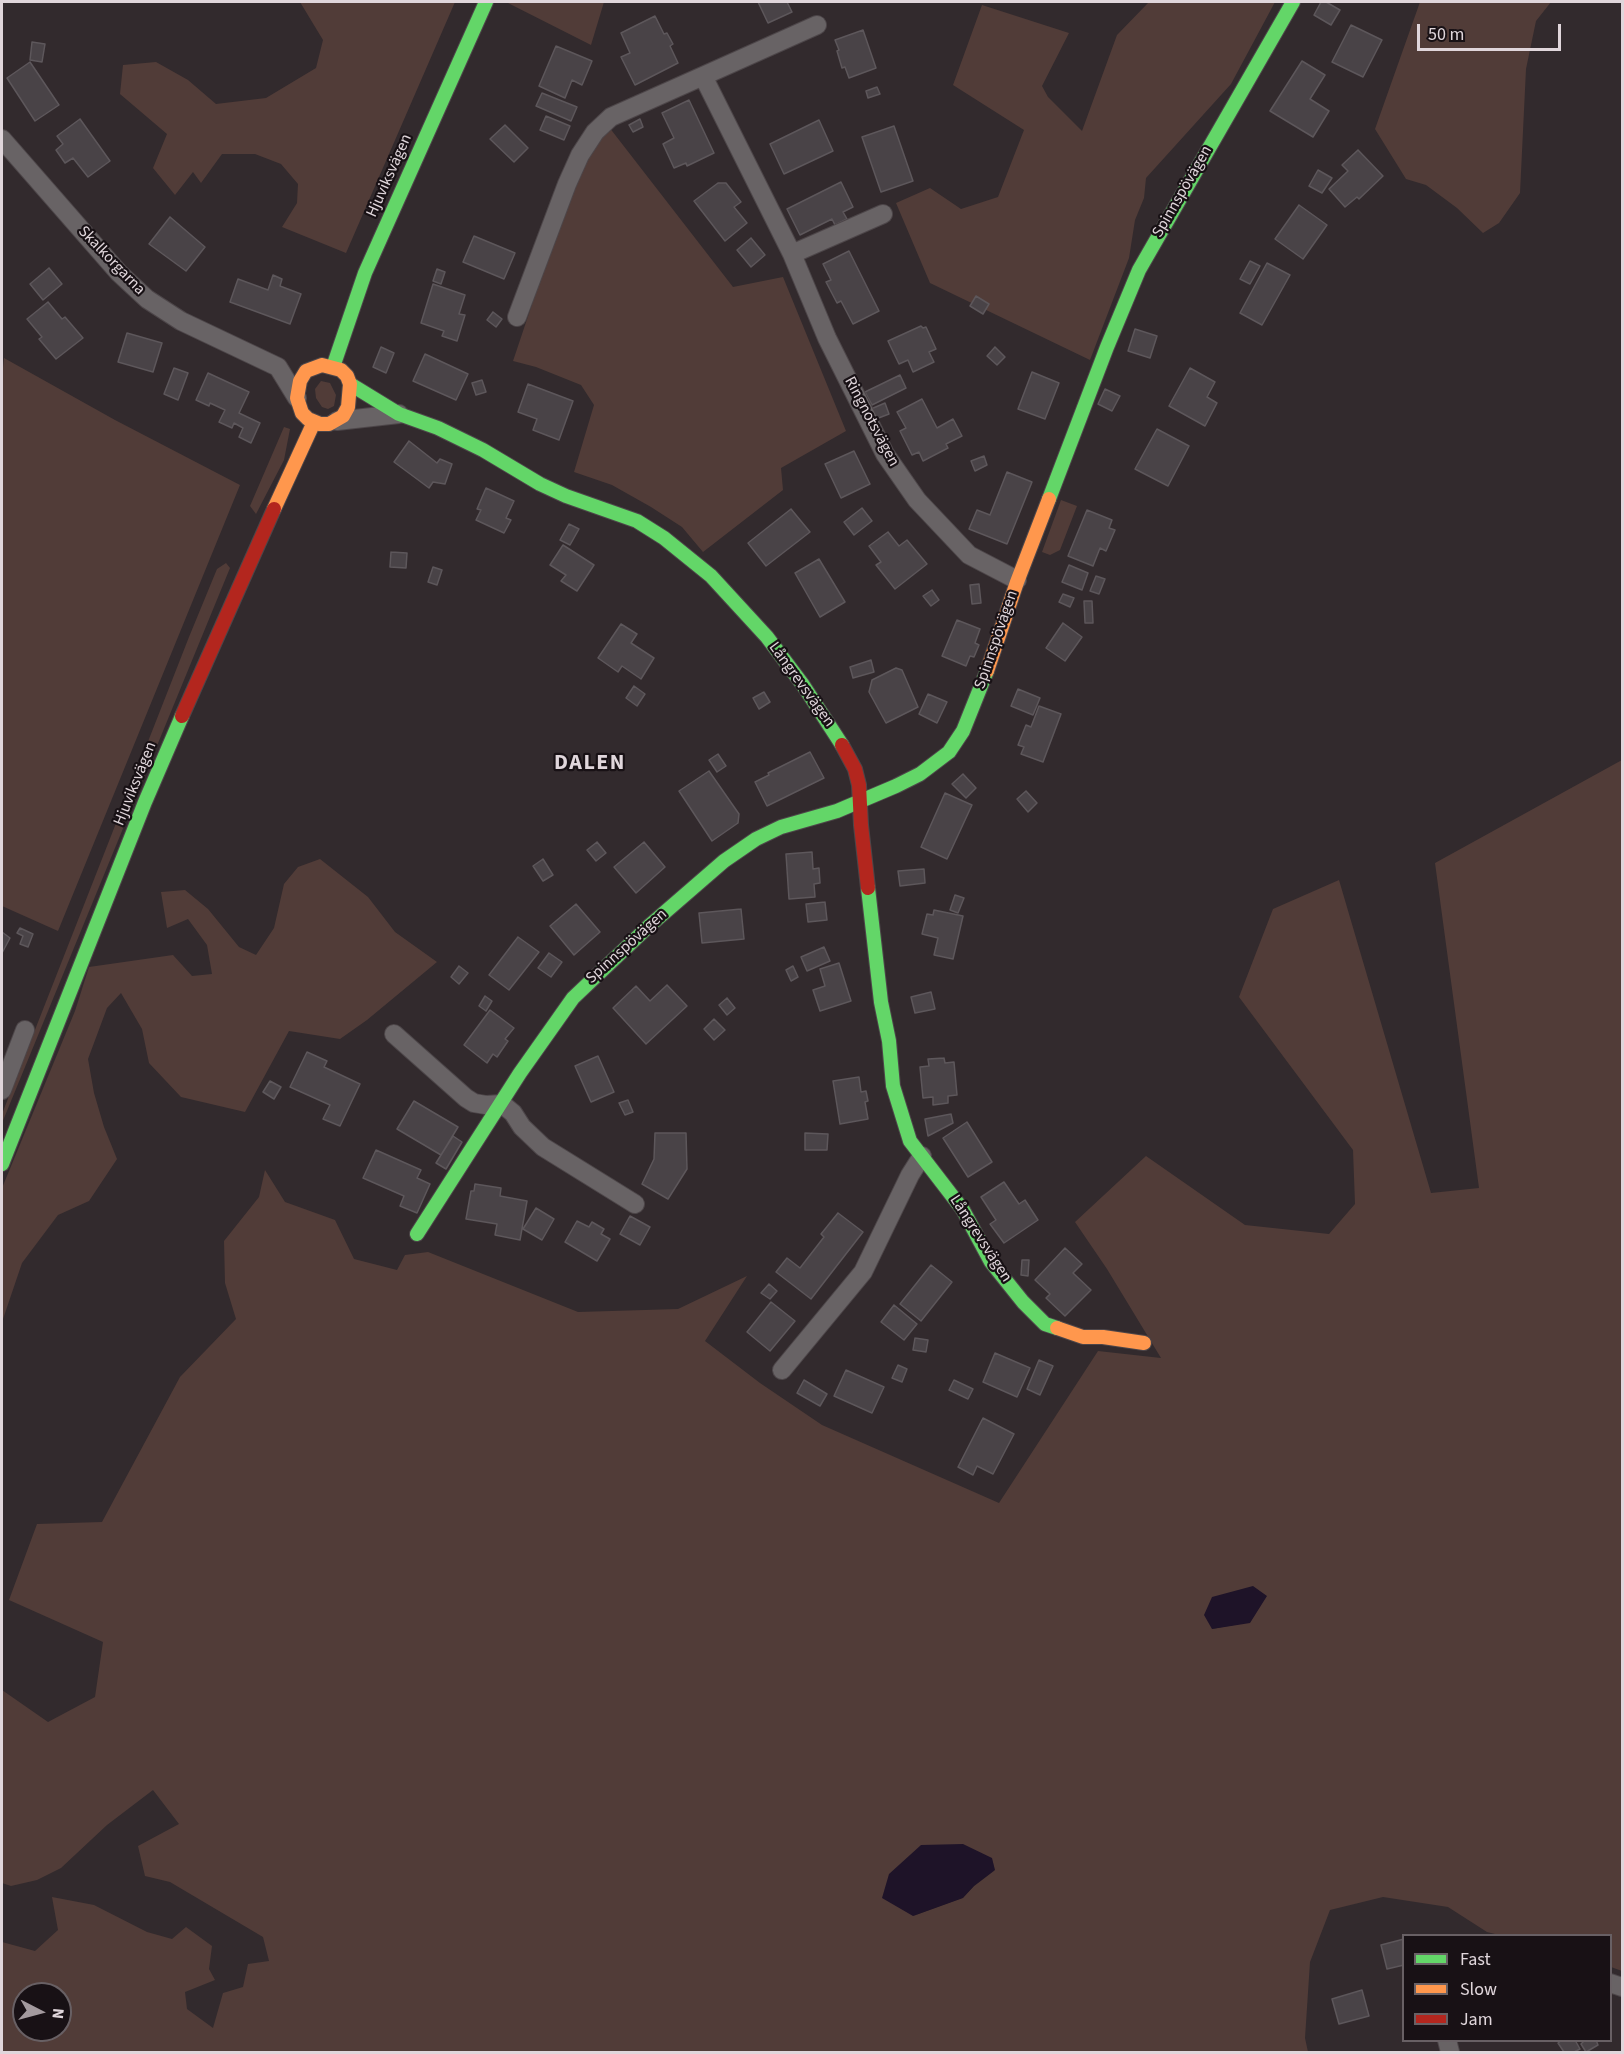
<!DOCTYPE html>
<meta charset="utf-8">
<style>
body{margin:0}
#map{position:relative;width:1624px;height:2054px;overflow:hidden;background:#322a2d;font-family:"Source Sans 3",sans-serif}
canvas{display:block}
.frame{position:absolute;inset:0;border:3px solid #e0d6db;pointer-events:none}
.legend{position:absolute;left:1402px;top:1934px;width:210px;height:108px;box-sizing:border-box;background:#181115;border:2px solid #686064;margin:0;padding:8px 10px;list-style:none;font-size:18px;color:#e0d6db}
.legend li{display:flex;align-items:center;gap:12px;height:30px}
.legend b{width:30px;border:2px solid #686064}
.north{position:absolute;left:12px;top:1982px;width:60px;height:60px;box-sizing:border-box;background:#181115;border:2px solid #686064;border-radius:50%;rotate:96deg;font-size:16px;font-weight:700;line-height:24px;text-align:center;color:#e0d6db}
.north::after{content:'';display:block;margin:auto;width:21px;height:27px;background:#a39a9e;clip-path:polygon(50% 0,100% 100%,50% 72%,0 100%)}
.scale{position:absolute;left:1417px;top:24px;width:144px;height:27px;box-sizing:border-box;border:3px solid #e0d6db;border-top:0;padding-left:8px;font-size:18px;line-height:21px;white-space:nowrap;color:#e0d6db;-webkit-text-stroke:4px #181115;paint-order:stroke}
</style>
<div id="map">
<canvas width="1624" height="2054"></canvas>
<div class="frame"></div>
<ul class="legend">
<li><b style="height:8px;background:#63d668"></b>Fast</li>
<li><b style="height:8px;background:#ff974d"></b>Slow</li>
<li><b style="height:8px;background:#b3261e"></b>Jam</li>
</ul>
<div class="north">N</div>
<div class="scale">50 m</div>
</div>
<script>
const g = document.querySelector('canvas').getContext('2d');
g.lineJoin = 'round';
function paint(path, color) { g.fillStyle = color; g.fill(path, 'evenodd'); }
const poly = rows => new Path2D(rows.map(r => 'M' + r).join(''));
function stroke(path, color, width, dash) { g.strokeStyle = color; g.lineWidth = width; g.lineCap = dash ? 'butt' : 'round'; g.setLineDash(dash || []); g.stroke(path); }
function label(font, color, halo, rows, align = 'center') {
  g.font = font + ' "Source Sans 3",sans-serif'; g.lineWidth = 4.5; g.setLineDash([]); g.textBaseline = 'middle'; g.strokeStyle = halo; g.fillStyle = color; for (const [text, x, y, turn = 0] of rows) {
    g.save(); g.translate(x, y); g.rotate((+turn || 0) * Math.PI / 180); g.textAlign = isNaN(turn) ? turn : align; if (halo) g.strokeText(text, 0, 0); g.fillText(text, 0, 0); g.restore();
  }
}
paint(poly([
 [300,2,455,2,346,253,282,227,297,203,298,184,281,164,255,154,222,154,201,183,193,172,175,195,153,168,167,134,120,94,123,65,156,62,188,80,216,104,266,98,316,68,323,40],
 [506,2,604,2,591,45],
 [1149,2,1275,2,1231,84,1146,178,1144,198,1135,220,1129,258,1090,360,930,283,896,203,930,188,961,209,998,197,1024,130,953,85,982,5,1069,33,1042,86,1048,97,1082,131,1117,35],
 [1420,2,1551,2,1536,21,1526,69,1520,193,1499,223,1483,233,1457,208,1426,185,1406,179,1375,129],
 [609,127,733,287,783,277,846,431,781,468,783,490,703,552,682,527,651,507,612,485,574,472,594,405,581,385,536,367,513,361,569,194,592,143],
 [4,358,115,420,240,485,58,931,2,906,2,377],
 [321,381,330,383,336,395,334,406,328,409,322,407,316,398,315,389],
 [284,427,290,429,284,460,256,514,250,506],
 [1061,500,1077,506,1060,550,1050,555,1042,552],
 [226,563,230,568,2,1123,2,1114,189,637,217,569],
 [1622,760,1622,1971,1611,1967,1610,1936,1499,1935,1487,1932,1448,1907,1383,1897,1330,1910,1310,1962,1305,2038,1308,2052,2,2052,2,1942,35,1951,58,1930,52,1897,94,1905,147,1932,172,1939,186,1927,212,1946,209,1969,215,1980,185,1992,187,2009,213,2028,223,1993,243,1987,248,1964,269,1961,263,1937,170,1882,145,1876,138,1846,179,1824,153,1790,107,1825,61,1868,37,1880,11,1886,2,1883,2,1690,48,1722,95,1697,103,1642,9,1600,37,1524,102,1522,180,1377,236,1319,225,1283,224,1241,259,1197,265,1170,285,1202,335,1220,354,1259,397,1270,405,1255,428,1252,578,1312,678,1309,747,1276,705,1341,760,1383,822,1425,999,1503,1098,1351,1161,1358,1107,1269,1075,1222,1146,1156,1245,1225,1329,1234,1355,1204,1353,1150,1239,997,1273,909,1339,880,1431,1193,1479,1188,1435,863],
 [1266,1596,1250,1622,1212,1629],
 [995,1870,974,1886,962,1898,913,1916],
 [24,1994,60,1994,60,2030,24,2030],
 [320,859,368,897,395,932,437,962,367,1020,340,1039,289,1031,245,1112,181,1097,149,1063,142,1029,121,993,107,1008,88,1059,94,1093,104,1127,117,1159,89,1201,58,1215,22,1263,2,1322,2,1188,75,1011,89,967,173,955,192,976,212,974,207,945,188,919,167,928,161,892,185,890,208,909,239,947,256,955,274,928,284,884,298,867]
]), '#513c38');
paint(poly([
 [1253,1586,1267,1596,1250,1623,1212,1629,1204,1615,1212,1597],
 [963,1844,992,1858,995,1870,974,1886,963,1898,913,1916,882,1898,889,1874,921,1845]
]), '#1e1328');
const building = poly([
 [758,2,787,2,792,12,768,23,758,2],
 [1321,2,1326,2,1340,10,1331,25,1314,15,1321,2],
 [655,16,664,34,667,33,673,44,670,46,678,63,635,85,621,57,630,53,621,33,655,16],
 [1351,25,1382,40,1363,77,1332,62,1351,25],
 [863,30,876,68,849,78,845,67,842,68,837,51,839,50,835,40,863,30],
 [32,42,45,44,42,62,30,60,32,42],
 [556,46,592,61,582,85,572,80,565,98,539,86,556,46],
 [1302,61,1325,75,1310,99,1329,111,1313,137,1270,111,1302,61],
 [30,62,59,105,35,121,7,78,30,62],
 [877,87,880,94,868,98,866,91,877,87],
 [542,93,577,107,571,121,536,106,542,93],
 [689,100,714,153,687,166,686,163,674,168,663,144,674,138,662,113,689,100],
 [546,116,570,126,564,140,540,130,546,116],
 [80,119,110,161,88,177,73,158,65,163,56,150,63,144,57,136,80,119],
 [640,119,643,127,633,132,629,125,640,119],
 [819,120,833,151,784,174,770,144,819,120],
 [505,125,528,148,514,162,490,139,505,125],
 [894,126,913,181,881,192,862,137,894,126],
 [1358,150,1383,176,1359,199,1357,197,1345,207,1329,189,1348,171,1342,165,1358,150],
 [1318,170,1332,178,1322,193,1309,186,1318,170],
 [841,182,853,207,843,212,847,219,835,225,832,219,800,235,787,209,841,182],
 [718,183,726,183,741,202,734,207,747,223,725,241,694,201,718,183],
 [1299,205,1327,225,1303,259,1275,239,1299,205],
 [170,217,205,247,186,271,149,244,170,217],
 [474,236,515,253,504,279,463,262,474,236],
 [751,238,765,255,751,267,737,250,751,238],
 [849,251,879,311,853,324,841,301,837,303,826,282,831,280,823,264,849,251],
 [1250,261,1260,266,1250,284,1240,279,1250,261],
 [1267,263,1290,275,1262,325,1240,313,1267,263],
 [49,268,62,284,43,300,30,284,49,268],
 [437,269,445,272,441,284,433,281,437,269],
 [273,275,282,279,280,286,301,294,290,324,230,302,238,279,268,290,273,275],
 [433,284,465,295,459,314,465,315,457,341,442,336,444,331,421,323,433,284],
 [976,296,989,304,983,314,970,306,976,296],
 [48,302,62,319,65,317,83,338,56,359,39,339,42,337,27,319,48,302],
 [493,312,502,319,496,327,487,320,493,312],
 [921,326,923,328,926,327,936,349,929,352,934,362,913,372,908,360,899,364,888,341,921,326],
 [1135,329,1157,336,1150,358,1128,351,1135,329],
 [127,333,162,343,153,372,118,362,127,333],
 [381,347,394,353,386,373,373,367,381,347],
 [995,347,1005,357,997,365,987,356,995,347],
 [425,354,468,374,456,400,413,381,425,354],
 [174,368,188,373,178,400,164,394,174,368],
 [1190,368,1215,382,1207,397,1217,403,1205,426,1169,406,1190,368],
 [1032,372,1059,383,1045,419,1018,409,1032,372],
 [208,373,249,392,239,413,260,423,251,443,239,437,243,428,234,423,232,428,219,422,225,410,210,403,209,406,196,400,208,373],
 [900,375,906,388,872,405,865,392,900,375],
 [482,380,486,392,476,395,472,383,482,380],
 [528,384,573,401,559,440,533,430,537,419,518,412,528,384],
 [1105,389,1120,396,1112,411,1098,404,1105,389],
 [922,399,937,428,953,419,962,436,946,444,948,448,923,461,919,452,912,455,900,431,906,428,897,412,922,399],
 [885,403,889,414,876,419,871,409,885,403],
 [1157,429,1189,446,1168,486,1135,469,1157,429],
 [409,441,437,463,440,459,452,464,445,484,433,482,429,488,394,462,409,441],
 [854,451,870,484,841,498,825,464,854,451],
 [984,456,987,465,975,471,971,461,984,456],
 [1007,472,1032,482,1007,544,969,529,977,510,990,515,1007,472],
 [486,488,514,501,506,518,511,520,504,533,476,520,481,510,477,509,486,488],
 [862,508,872,521,854,535,844,522,862,508],
 [791,509,810,532,766,566,748,543,791,509],
 [1087,510,1112,520,1109,528,1115,530,1106,551,1100,548,1093,566,1068,556,1087,510],
 [569,524,579,529,570,545,560,540,569,524],
 [888,532,899,546,907,540,927,564,895,589,876,565,881,562,869,546,888,532],
 [563,545,594,565,577,591,561,581,566,575,550,565,563,545],
 [391,552,407,553,406,568,390,567,391,552],
 [819,559,845,602,820,617,795,573,819,559],
 [1069,565,1088,573,1082,590,1062,582,1069,565],
 [433,567,442,570,437,585,428,582,433,567],
 [1096,576,1105,579,1099,594,1090,591,1096,576],
 [979,584,981,603,972,604,970,585,979,584],
 [932,590,939,600,931,606,923,596,932,590],
 [1063,594,1074,598,1070,607,1059,602,1063,594],
 [1084,601,1092,601,1093,623,1085,623,1084,601],
 [957,620,980,629,975,643,979,645,974,657,970,656,966,666,942,656,957,620],
 [1063,623,1082,637,1065,661,1046,648,1063,623],
 [621,624,637,634,631,643,654,658,641,679,622,666,618,672,598,658,621,624],
 [871,660,874,672,853,678,850,667,871,660],
 [896,668,902,670,918,707,886,723,869,692,872,680,896,668],
 [634,686,645,694,637,706,626,698,634,686],
 [1018,689,1040,698,1033,715,1011,706,1018,689],
 [764,692,770,702,759,709,753,698,764,692],
 [928,694,947,702,937,723,919,714,928,694],
 [1039,706,1061,714,1043,762,1021,754,1024,747,1018,745,1026,725,1031,727,1039,706],
 [810,752,824,778,767,806,755,782,769,775,768,773,810,752],
 [718,754,726,766,717,772,709,760,718,754],
 [709,771,739,814,738,823,712,841,679,791,709,771],
 [963,774,976,788,966,798,952,784,963,774],
 [1026,791,1037,803,1028,812,1017,799,1026,791],
 [945,793,972,805,947,859,921,847,945,793],
 [597,842,606,853,596,861,587,850,597,842],
 [644,842,665,867,636,893,614,867,644,842],
 [812,852,813,869,819,868,820,883,814,884,815,897,789,899,786,854,812,852],
 [543,859,553,875,543,881,533,866,543,859],
 [924,869,925,883,900,886,898,871,924,869],
 [955,895,964,898,958,913,950,910,955,895],
 [825,902,827,920,808,922,806,904,825,902],
 [576,904,600,932,574,955,550,926,576,904],
 [741,909,744,939,702,943,699,913,741,909],
 [934,910,963,916,953,959,934,955,938,938,922,934,927,914,933,915,934,910],
 [20,928,33,934,28,947,20,944,23,936,17,933,20,928],
 [2,932,10,938,2,953,2,932],
 [518,937,539,952,509,990,489,975,518,937],
 [824,947,830,961,807,971,801,957,824,947],
 [549,953,562,962,551,977,538,968,549,953],
 [839,963,851,1001,820,1011,813,990,825,986,820,969,839,963],
 [459,966,468,973,459,984,451,977,459,966],
 [793,966,798,977,791,981,786,970,793,966],
 [667,985,687,1006,646,1044,613,1008,636,986,650,1001,667,985],
 [931,992,935,1009,915,1013,911,997,931,992],
 [485,996,492,1001,486,1011,479,1006,485,996],
 [727,998,735,1008,727,1015,719,1005,727,998],
 [490,1010,514,1028,505,1039,508,1041,497,1057,493,1054,487,1063,464,1045,490,1010],
 [714,1019,725,1030,714,1040,704,1029,714,1019],
 [307,1052,327,1061,324,1067,360,1084,340,1126,323,1119,330,1105,290,1087,307,1052],
 [598,1056,614,1092,591,1102,575,1066,598,1056],
 [944,1058,945,1063,954,1062,957,1095,948,1096,948,1103,933,1105,933,1097,923,1098,920,1067,929,1066,928,1059,944,1058],
 [859,1077,861,1092,866,1091,868,1101,865,1102,868,1119,840,1124,833,1081,859,1077],
 [270,1081,281,1087,274,1099,263,1092,270,1081],
 [628,1100,633,1112,625,1115,619,1103,628,1100],
 [414,1101,458,1127,441,1155,397,1129,414,1101],
 [951,1114,953,1123,928,1136,925,1119,951,1114],
 [967,1122,992,1162,968,1177,943,1138,967,1122],
 [655,1133,686,1133,687,1169,668,1199,642,1184,654,1159,655,1133],
 [805,1133,828,1134,827,1150,805,1150,805,1133],
 [453,1136,462,1142,446,1169,436,1163,453,1136],
 [376,1150,421,1170,417,1178,430,1184,417,1213,400,1206,404,1196,363,1178,376,1150],
 [1004,1182,1019,1204,1025,1200,1038,1220,1004,1243,990,1224,996,1220,981,1197,1004,1182],
 [475,1184,501,1188,500,1196,527,1201,520,1240,495,1235,497,1224,466,1219,471,1191,474,1191,475,1184],
 [536,1208,554,1219,542,1240,523,1229,536,1208],
 [838,1213,863,1232,811,1299,776,1272,787,1258,800,1268,824,1237,821,1234,838,1213],
 [630,1216,650,1227,640,1245,620,1234,630,1216],
 [577,1221,589,1227,592,1222,604,1229,601,1234,610,1239,597,1261,565,1242,577,1221],
 [1065,1248,1082,1264,1073,1273,1091,1290,1065,1316,1046,1298,1050,1294,1035,1280,1065,1248],
 [1022,1260,1029,1260,1028,1276,1021,1275,1022,1260],
 [931,1265,952,1282,921,1321,900,1304,931,1265],
 [769,1284,777,1291,770,1299,761,1293,769,1284],
 [771,1302,795,1321,770,1351,747,1332,771,1302],
 [894,1305,917,1324,904,1340,881,1322,894,1305],
 [915,1338,928,1340,926,1352,913,1350,915,1338],
 [995,1353,1030,1368,1017,1397,983,1382,995,1353],
 [1039,1360,1053,1366,1040,1395,1027,1389,1039,1360],
 [898,1365,907,1369,902,1382,892,1378,898,1365],
 [846,1370,884,1387,872,1413,834,1396,846,1370],
 [804,1380,827,1394,820,1406,797,1393,804,1380],
 [954,1380,973,1389,968,1399,949,1390,954,1380],
 [983,1418,1014,1434,993,1474,977,1466,973,1475,958,1467,983,1418],
 [1404,1939,1404,1965,1387,1969,1381,1945,1404,1939],
 [1362,1990,1369,2016,1339,2024,1332,1999,1362,1990],
 [1562,2040,1575,2040,1580,2049,1574,2052,1564,2052,1558,2043,1562,2040],
 [1585,2040,1596,2040,1598,2045,1586,2052,1581,2044,1585,2040]
]);
paint(building, '#494347');
stroke(building, '#5d575b', 1.5);
const street = poly([
 [703,76,817,25],
 [2,139,119,273,147,299,181,321,278,367,297,398],
 [792,254,883,214],
 [517,317,567,184,580,155,595,132,611,117,703,76,792,254,827,338,885,454,917,500,969,555,1017,580],
 [337,421,399,414],
 [394,1034,466,1098,474,1103,486,1105,502,1104,513,1113,522,1127,543,1147,635,1204],
 [2,1090,25,1030],
 [782,1370,863,1272,910,1175,922,1156],
 [1610,1983,1622,1987],
 [1447,2040,1450,2052]
]);
const fast = poly([
 [333,367,365,273,486,2],
 [350,384,399,414,438,428,483,450,540,484,566,496,637,521,664,538,711,576,767,637,803,685,842,745],
 [1049,499,1107,347,1139,270,1293,2],
 [868,888,881,1002,889,1041,893,1086,910,1141,963,1210,991,1262,1023,1302,1045,1324,1057,1328],
 [2,1164,145,802,182,716],
 [417,1234,520,1073,573,998,649,926,724,861,756,839,781,827,837,811,896,786,920,774,949,752,963,731,987,671]
]);
const slow = poly([
 [322,365,341,370,347,376,350,384,348,407,343,416,329,424,320,424,308,419,302,413,297,398,300,381,306,371,322,365],
 [274,509,314,422],
 [987,671,1017,582,1049,499],
 [1057,1328,1083,1337,1103,1337,1144,1343]
]);
const jam = poly([
 [182,716,274,509],
 [842,745,855,769,859,785,861,825,868,888]
]);
stroke(street, '#4d4649', 20);
stroke(fast, '#4d4649', 16);
stroke(slow, '#4d4649', 16);
stroke(jam, '#4d4649', 16);
stroke(street, '#686365', 18);
stroke(fast, '#63d668', 14);
stroke(slow, '#ff974d', 14);
stroke(jam, '#b3261e', 14);
label('16px', '#e0d6db', '#181115', [
 ["Hjuviksvägen",390,176,-66],
 ["Spinnspövägen",1183,192,-60],
 ["Skalkorgarna",111,261,46],
 ["Ringnotsvägen",871,422,62],
 ["Spinnspövägen",997,640,-71],
 ["Långrevsvägen",801,685,54],
 ["Hjuviksvägen",136,784,-68],
 ["Spinnspövägen",627,947,-42],
 ["Långrevsvägen",980,1239,57]
]);
g.letterSpacing = '1.5px';
label('bold 22px', '#e0d6db', '#181115', [
 ["DALEN",590,764]
]);
g.letterSpacing = '0px';
</script>
